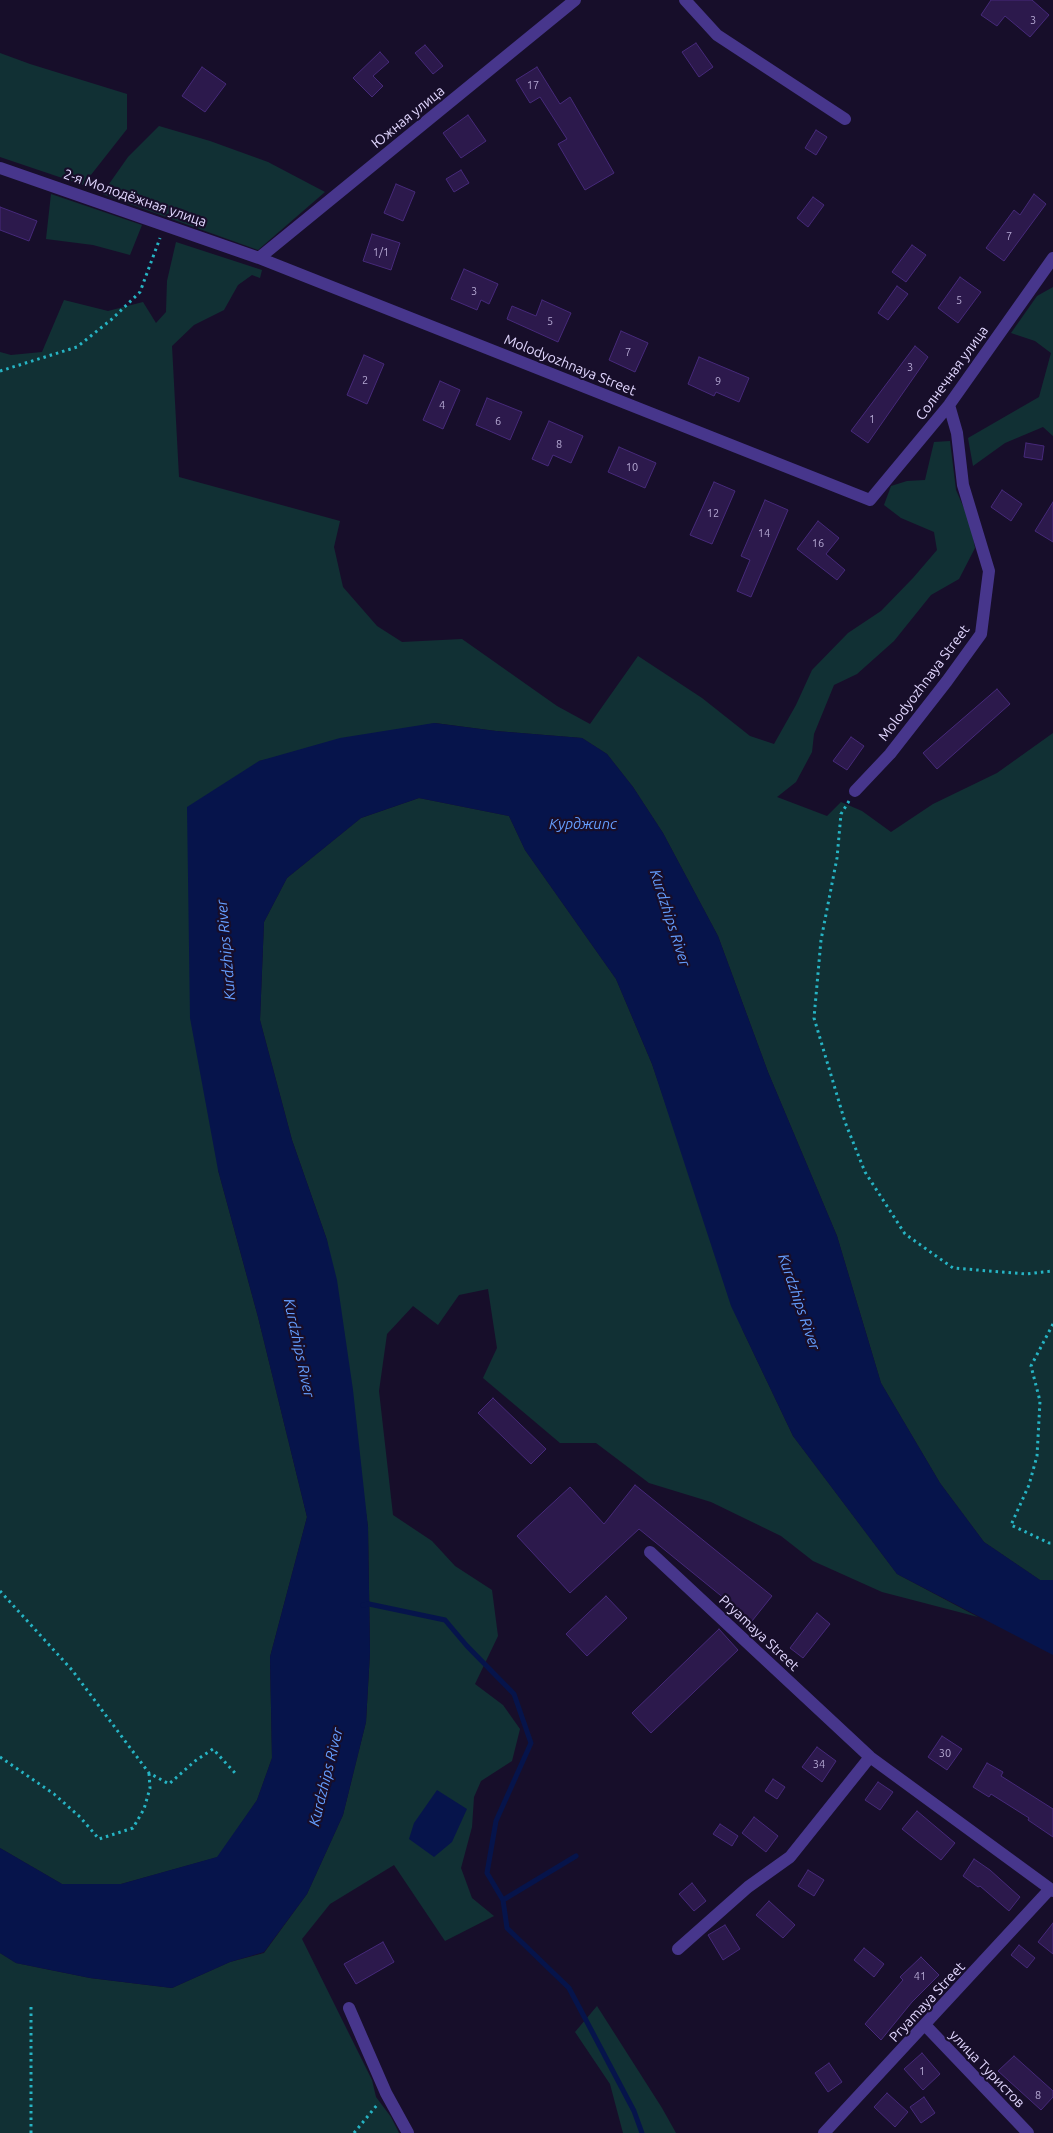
<!DOCTYPE html>
<meta charset="utf-8">
<style>
body{margin:0}
canvas{display:block;background:#170e2a}
</style>
<canvas width="1053" height="2133"></canvas>
<script>
const g = document.querySelector('canvas').getContext('2d');
g.lineJoin = 'round';
function paint(path, color) { g.fillStyle = color; g.fill(path, 'evenodd'); }
const poly = rows => new Path2D(rows.map(r => 'M' + r).join(''));
function stroke(path, color, width, dash) { g.strokeStyle = color; g.lineWidth = width; g.lineCap = dash ? 'butt' : 'round'; g.setLineDash(dash || []); g.stroke(path); }
function label(font, color, halo, rows, align = 'center') {
  g.font = font + ' Ubuntu,sans-serif'; g.lineWidth = 4.5; g.setLineDash([]); g.textBaseline = 'middle'; g.strokeStyle = halo; g.fillStyle = color; for (const [text, x, y, turn = 0] of rows) {
    g.save(); g.translate(x, y); g.rotate((+turn || 0) * Math.PI / 180); g.textAlign = isNaN(turn) ? turn : align; if (halo) g.strokeText(text, 0, 0); g.fillText(text, 0, 0); g.restore();
  }
}
paint(poly([
 [0,53,30,64,127,94,127,129,83,185,0,157],
 [159,126,210,141,268,162,325,192,258,250,102,194,128,157],
 [51,194,142,225,130,255,93,245,46,239],
 [176,242,262,270,260,278,252,275,238,285,224,310,194,325,172,346,179,477,340,521,334,547,343,587,377,626,402,642,462,639,557,706,590,724,638,656,702,698,750,736,774,744,796,705,812,670,848,633,881,611,913,578,937,550,934,532,901,518,884,505,891,486,907,481,925,480,934,442,950,441,956,490,970,522,975,548,959,579,931,595,894,641,857,674,834,685,814,734,812,752,796,782,777,797,827,816,841,802,862,811,891,832,933,804,997,773,1053,733,1053,1580,1040,1580,984,1542,940,1483,881,1383,837,1236,768,1072,718,936,663,833,633,787,607,754,582,738,496,731,435,723,259,761,218,1170,258,1317,307,1517,270,1657,272,1758,257,1800,218,1857,121,1884,62,1884,0,1848,0,352,11,355,42,352,64,300,108,311,143,302,156,323,166,312,167,281],
 [1053,287,1053,436,1043,427,1005,443,973,466,968,438,1039,397,1051,353,1035,341,1011,333,1037,296],
 [419,798,509,816,525,850,616,979,652,1064,743,1331,793,1436,897,1574,978,1617,882,1592,813,1561,781,1536,711,1502,649,1483,596,1443,560,1443,483,1378,497,1348,488,1289,459,1295,438,1325,413,1306,387,1334,379,1391,393,1515,432,1541,455,1566,492,1590,498,1636,475,1684,503,1705,520,1729,512,1761,481,1781,474,1797,472,1827,461,1868,472,1898,494,1916,445,1941,394,1865,330,1904,302,1939,372,2080,376,2097,391,2117,399,2133,0,2133,0,1953,16,1963,90,1978,172,1988,230,1962,264,1953,307,1894,343,1815,366,1722,370,1652,368,1527,327,1240,292,1140,260,1020,264,922,287,878,361,818],
 [597,2006,662,2108,676,2133,623,2133,610,2084,575,2032]
]), '#113034');
paint(poly([
 [434,723,496,731,582,738,607,754,633,787,663,833,718,936,768,1072,837,1236,881,1383,940,1483,984,1542,1040,1580,1053,1580,1053,1655,897,1574,793,1436,731,1306,652,1064,616,979,525,850,509,816,419,798,361,818,287,878,264,922,260,1020,292,1140,327,1240,337,1280,353,1390,368,1527,370,1652,366,1722,343,1815,307,1894,264,1952,230,1962,172,1988,90,1978,16,1963,0,1953,0,1848,62,1884,121,1884,217,1857,257,1800,272,1758,270,1657,307,1517,258,1317,218,1170,190,1018,187,807,259,761,340,738],
 [437,1790,467,1809,452,1842,434,1857,409,1839,414,1823]
]), '#06144b');
stroke(poly([
 [363,1605,369,1604,445,1620,467,1646,514,1694,531,1743,496,1821,487,1873,503,1900],
 [576,1856,503,1900,507,1928,569,1988,634,2111,642,2133]
]), '#06144b', 5);
const building = poly([
 [991,0,1032,0,1049,15,1030,37,1005,16,997,26,981,15,991,0],
 [696,43,713,67,699,77,682,52,696,43],
 [425,45,443,66,433,74,415,53,425,45],
 [380,52,389,62,373,76,383,86,372,97,353,78,380,52],
 [202,67,226,84,205,112,182,96,202,67],
 [537,67,560,104,570,97,614,173,585,190,558,144,567,139,540,97,530,103,516,80,537,67],
 [468,115,486,141,461,158,443,133,468,115],
 [816,130,827,137,816,155,805,148,816,130],
 [461,170,469,183,454,192,446,179,461,170],
 [396,184,415,192,403,221,384,213,396,184],
 [1034,194,1046,204,1004,261,986,248,1014,210,1020,215,1034,194],
 [813,197,824,205,808,227,797,218,813,197],
 [0,207,37,221,29,241,0,230,0,207],
 [372,234,400,243,391,270,363,261,372,234],
 [912,245,926,255,906,282,892,272,912,245],
 [464,269,498,284,489,304,481,300,477,310,451,299,464,269],
 [960,277,981,292,958,323,938,308,960,277],
 [897,286,908,294,888,320,878,313,897,286],
 [542,300,571,313,558,342,507,319,512,306,536,316,542,300],
 [621,331,648,343,635,372,609,360,621,331],
 [915,346,928,357,868,443,851,431,915,346],
 [364,355,384,364,367,404,347,395,364,355],
 [699,357,749,378,739,402,716,392,714,396,688,384,699,357],
 [440,381,460,390,443,429,423,420,440,381],
 [487,398,522,412,510,440,476,425,487,398],
 [549,421,583,436,571,463,553,455,548,466,532,459,549,421],
 [1026,443,1044,446,1042,460,1024,457,1026,443],
 [619,447,656,463,645,488,608,472,619,447],
 [714,482,735,491,712,544,690,535,714,482],
 [1002,490,1022,504,1011,521,991,507,1002,490],
 [765,500,788,510,751,597,737,591,750,560,741,556,765,500],
 [1053,502,1053,542,1035,531,1053,502],
 [818,521,839,538,826,554,845,570,837,580,797,549,818,521],
 [997,689,1010,704,937,769,923,753,997,689],
 [851,737,864,746,847,770,833,761,851,737],
 [493,1398,546,1449,531,1464,478,1413,493,1398],
 [635,1485,772,1596,752,1621,639,1529,570,1593,517,1536,570,1487,604,1524,635,1485],
 [606,1596,627,1618,587,1656,566,1634,606,1596],
 [817,1613,830,1624,803,1658,790,1648,817,1613],
 [719,1629,738,1650,651,1733,632,1713,719,1629],
 [942,1736,962,1749,947,1770,928,1757,942,1736],
 [817,1747,836,1761,822,1782,802,1767,817,1747],
 [987,1763,1003,1772,1001,1776,1053,1809,1053,1837,1028,1820,1029,1818,991,1794,989,1797,973,1787,987,1763],
 [773,1779,785,1787,777,1799,765,1791,773,1779],
 [878,1782,893,1792,880,1810,865,1800,878,1782],
 [917,1811,955,1843,941,1860,902,1829,917,1811],
 [754,1817,778,1836,766,1852,742,1833,754,1817],
 [720,1824,738,1836,732,1846,713,1834,720,1824],
 [974,1859,990,1870,1020,1897,1009,1911,980,1886,978,1887,963,1876,974,1859],
 [808,1870,824,1880,814,1896,798,1886,808,1870],
 [692,1883,706,1901,694,1911,679,1894,692,1883],
 [769,1901,795,1925,783,1938,756,1915,769,1901],
 [1053,1923,1053,1954,1038,1942,1053,1923],
 [725,1925,740,1949,723,1960,708,1935,725,1925],
 [383,1942,394,1962,356,1984,344,1964,383,1942],
 [1019,1945,1035,1958,1027,1968,1011,1955,1019,1945],
 [864,1948,884,1964,874,1977,854,1960,864,1948],
 [921,1957,939,1975,912,2002,881,2040,865,2024,903,1980,900,1977,921,1957],
 [922,2053,940,2074,923,2090,904,2069,922,2053],
 [1014,2056,1053,2091,1053,2097,1041,2110,998,2071,1014,2056],
 [829,2063,842,2082,828,2092,815,2073,829,2063],
 [887,2093,908,2112,895,2127,874,2107,887,2093],
 [924,2097,935,2113,921,2123,910,2107,924,2097]
]);
paint(building, '#2c194c');
stroke(building, '#46297a', 1);
stroke(poly([
 [0,371,77,347,112,319,140,292,160,238],
 [849,801,841,814,837,858,821,940,814,1018,845,1122,865,1172,905,1234,953,1268,1026,1274,1053,1271],
 [1053,1324,1031,1366,1040,1401,1037,1456,1029,1485,1011,1525,1049,1543,1053,1543],
 [0,1591,72,1670,149,1773,169,1784,195,1761,213,1749,235,1773],
 [0,1757,54,1794,80,1817,99,1839,133,1828,144,1809,150,1788,149,1773],
 [31,2007,31,2133],
 [354,2133,377,2105]
]), '#26b4c4', 3, [2.5, 4]);
stroke(poly([
 [685,0,717,35,845,119],
 [0,168,259,258,870,500,949,405,1053,258],
 [259,258,575,0],
 [855,791,890,754,947,681,981,634,989,571,963,485,957,433,949,405],
 [650,1552,870,1757,1053,1891],
 [678,1949,748,1887,790,1857,870,1757],
 [349,2008,386,2093,408,2133],
 [925,2025,1028,2133],
 [824,2133,1050,1889]
]), '#47368c', 12);
label('11px', '#b4a8d2', null, [
 ["3",1033,20],
 ["17",533,85],
 ["7",1009,236],
 ["1/1",381,252],
 ["3",474,291],
 ["5",959,300],
 ["5",550,321],
 ["7",628,352],
 ["3",910,367],
 ["2",365,380],
 ["9",718,381],
 ["4",442,405],
 ["1",872,419],
 ["6",498,421],
 ["8",559,444],
 ["10",632,467],
 ["12",713,513],
 ["14",764,533],
 ["16",818,543],
 ["30",945,1753],
 ["34",819,1764],
 ["41",920,1976],
 ["1",922,2071],
 ["8",1038,2095]
]);
label('14px', '#e2d7ff', '#170e2a', [
 ["Южная улица",408,117,-39],
 ["2-я Молодёжная улица",135,198,19],
 ["Molodyozhnaya Street",570,365,22],
 ["Солнечная улица",952,373,-54],
 ["Molodyozhnaya Street",924,683,-53],
 ["Pryamaya Street",759,1633,43],
 ["Pryamaya Street",927,2002,-47],
 ["улица Туристов",987,2069,46]
]);
label('italic 15px', '#659eff', '#170e2a', [
 ["Курджипс",583,824],
 ["Kurdzhips River",670,918,72],
 ["Kurdzhips River",226,950,-95],
 ["Kurdzhips River",799,1302,71],
 ["Kurdzhips River",299,1348,78],
 ["Kurdzhips River",326,1777,-76]
]);
</script>
